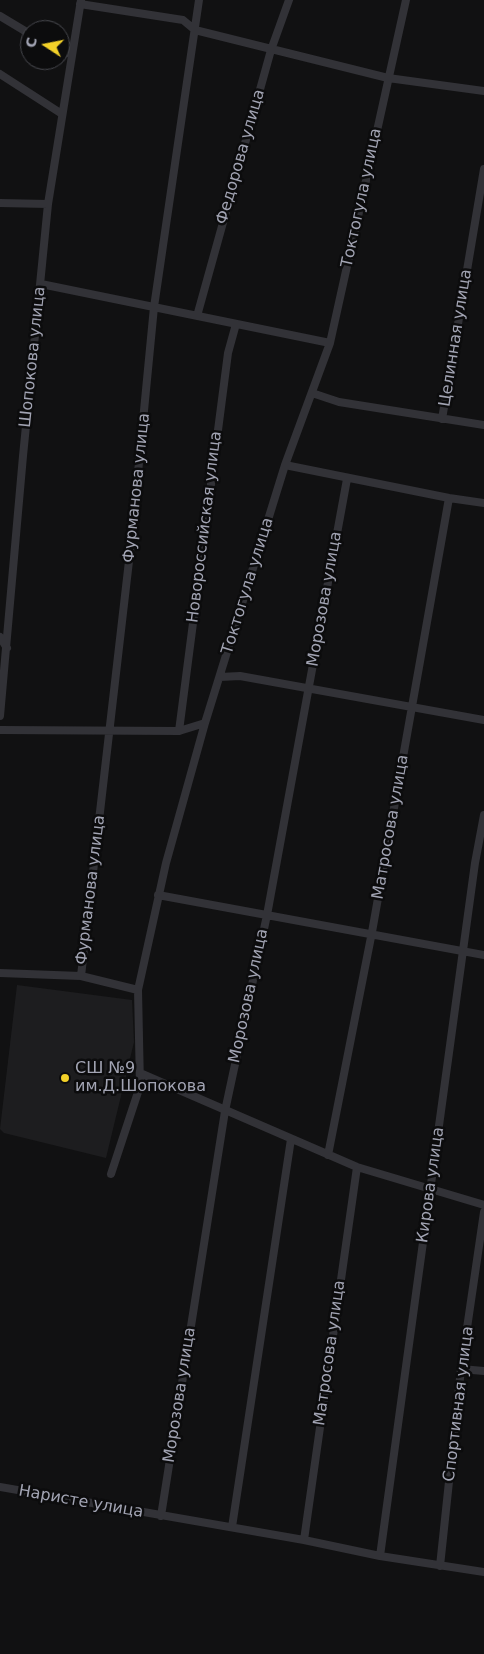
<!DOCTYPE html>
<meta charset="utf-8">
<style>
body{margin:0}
#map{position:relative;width:484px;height:1654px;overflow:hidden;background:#111112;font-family:"DejaVu Sans",sans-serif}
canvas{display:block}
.north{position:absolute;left:20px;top:20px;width:50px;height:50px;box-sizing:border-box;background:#0c0c0d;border:1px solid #48494f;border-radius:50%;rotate:281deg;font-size:14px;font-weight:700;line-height:20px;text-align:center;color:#a2a4b3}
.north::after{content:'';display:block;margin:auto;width:18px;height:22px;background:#f3d129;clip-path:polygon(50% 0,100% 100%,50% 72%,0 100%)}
</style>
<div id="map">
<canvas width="484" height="1654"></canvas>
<div class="north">С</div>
</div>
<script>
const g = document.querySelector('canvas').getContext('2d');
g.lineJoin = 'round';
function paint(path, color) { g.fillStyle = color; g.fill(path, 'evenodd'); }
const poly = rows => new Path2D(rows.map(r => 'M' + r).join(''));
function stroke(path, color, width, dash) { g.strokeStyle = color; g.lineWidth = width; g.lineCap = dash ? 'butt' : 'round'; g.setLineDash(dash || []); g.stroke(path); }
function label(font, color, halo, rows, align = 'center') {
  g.font = font + ' "DejaVu Sans",sans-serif'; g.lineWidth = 5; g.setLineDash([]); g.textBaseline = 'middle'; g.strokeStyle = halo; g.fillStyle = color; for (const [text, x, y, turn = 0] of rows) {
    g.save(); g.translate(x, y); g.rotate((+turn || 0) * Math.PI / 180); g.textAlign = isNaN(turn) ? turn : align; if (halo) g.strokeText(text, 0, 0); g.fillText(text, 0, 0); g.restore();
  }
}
paint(poly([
 [17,985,132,1000,134,1042,106,1158,4,1133,0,1129]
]), '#1d1d1f');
stroke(poly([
 [80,4,183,20,195,30,388,78,484,91],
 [0,16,30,34],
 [60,49,72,55],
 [0,74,62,114],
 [0,203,48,204],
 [41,284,330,343],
 [197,316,271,50,289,0],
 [312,393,339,402,484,425],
 [442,419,484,169],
 [285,465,449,498,484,503],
 [0,637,7,648],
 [220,677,240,676,484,720],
 [0,716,23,456,48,204,81,0],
 [0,730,179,731,205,723],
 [179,731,228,353,236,324],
 [158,895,484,955],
 [0,973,81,976,138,990],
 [81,976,132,535,154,307,199,0],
 [140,1073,357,1167,484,1205],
 [328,1155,372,932,449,498],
 [111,1174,140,1086,138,990,166,863,205,723,285,465,330,343,406,0],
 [461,1369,484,1371],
 [0,1487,304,1540,380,1556,484,1572],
 [161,1516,225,1111,267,915,347,479],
 [232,1527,291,1139],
 [304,1540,357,1167],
 [380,1556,475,863,484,815],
 [440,1566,461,1369,484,1212]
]), '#323237', 8);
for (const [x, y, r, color] of [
 [65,1078,5,"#f3d129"]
]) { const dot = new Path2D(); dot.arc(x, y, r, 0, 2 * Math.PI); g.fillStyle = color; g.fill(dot); stroke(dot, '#0c0c0d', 2); }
label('16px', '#a2a4b3', '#0c0c0d', [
 ["Федорова улица",241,157,-74],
 ["Токтогула улица",362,198,-78],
 ["Целинная улица",456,338,-81],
 ["Шопокова улица",33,357,-84],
 ["Фурманова улица",137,488,-84],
 ["Новороссийская улица",205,527,-83],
 ["Токтогула улица",248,586,-73],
 ["Морозова улица",325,599,-80],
 ["Матросова улица",391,827,-80],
 ["Фурманова улица",91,890,-83],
 ["Морозова улица",249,996,-78],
 ["Кирова улица",431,1185,-82],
 ["Матросова улица",330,1353,-82],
 ["Морозова улица",180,1395,-81],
 ["Спортивная улица",459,1404,-83],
 ["Наристе улица",81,1502,10]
]);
label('16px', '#a2a4b3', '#0c0c0d', [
 ["СШ №9",75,1069],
 ["им.Д.Шопокова",75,1087]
], 'left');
</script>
